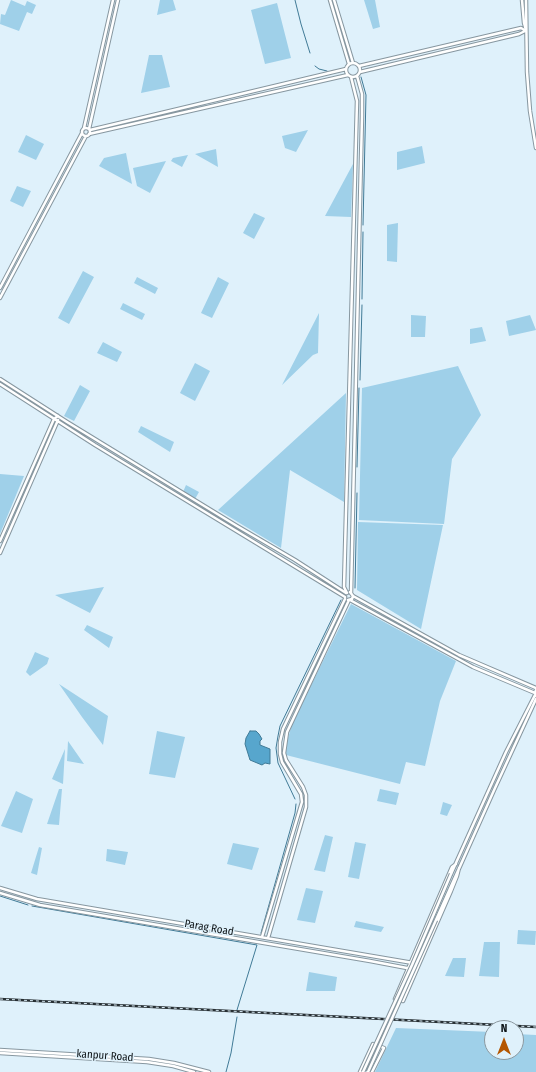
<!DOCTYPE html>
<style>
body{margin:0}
#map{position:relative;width:536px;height:1072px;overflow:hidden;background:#dff1fb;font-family:"Fira Sans Condensed",sans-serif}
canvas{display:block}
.north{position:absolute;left:484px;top:1020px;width:40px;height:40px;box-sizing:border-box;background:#dff1fb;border:1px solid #8b989f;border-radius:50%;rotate:0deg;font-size:11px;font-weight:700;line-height:16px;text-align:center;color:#0c1215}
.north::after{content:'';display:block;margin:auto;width:14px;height:18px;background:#b45601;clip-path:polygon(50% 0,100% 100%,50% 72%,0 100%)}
</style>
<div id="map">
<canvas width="536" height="1072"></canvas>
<div class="north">N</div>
</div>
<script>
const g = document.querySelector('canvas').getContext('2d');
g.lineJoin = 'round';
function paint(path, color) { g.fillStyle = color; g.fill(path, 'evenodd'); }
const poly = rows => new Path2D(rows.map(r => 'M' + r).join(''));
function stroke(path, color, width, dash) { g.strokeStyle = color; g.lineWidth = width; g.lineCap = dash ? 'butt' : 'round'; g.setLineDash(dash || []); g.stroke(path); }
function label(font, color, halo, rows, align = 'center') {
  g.font = font + ' "Fira Sans Condensed",sans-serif'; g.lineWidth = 3; g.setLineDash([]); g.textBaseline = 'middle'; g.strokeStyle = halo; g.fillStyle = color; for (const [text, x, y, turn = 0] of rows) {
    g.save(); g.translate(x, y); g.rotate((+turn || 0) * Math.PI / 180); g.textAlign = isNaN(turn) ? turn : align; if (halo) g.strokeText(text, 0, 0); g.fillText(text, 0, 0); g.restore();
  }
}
paint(poly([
 [11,0,25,6,27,1,36,5,32,14,27,12,19,31,0,24,1,14,5,15],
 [160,0,173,0,176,10,157,15],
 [364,0,375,0,380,27,373,29],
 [277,3,291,58,265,64,251,10],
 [149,55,162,55,170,87,141,93],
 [308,130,296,152,285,148,282,136],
 [26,135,44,144,36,160,18,152],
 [422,146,425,163,397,170,397,152],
 [216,149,218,167,195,154],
 [126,153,132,184,99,166,104,158],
 [188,155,182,167,171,161,173,158],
 [166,161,150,193,137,186,133,168],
 [353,164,351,217,325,216],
 [17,186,31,191,23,207,10,201],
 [254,213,265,218,254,239,243,233],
 [398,223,397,262,387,261,387,225],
 [83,271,94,277,69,324,58,318],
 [137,277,158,288,155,294,134,283],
 [218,277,229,283,212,318,201,313],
 [123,303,145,314,142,320,120,309],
 [319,313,318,353,313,355,282,385],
 [411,315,426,316,425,337,411,337],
 [530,315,536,330,509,336,506,321],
 [482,327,486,341,470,344,470,329],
 [103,342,122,352,117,362,97,353],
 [195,363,210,371,195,401,180,393],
 [458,366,481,415,452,459,444,524,359,520,362,388],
 [80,385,90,391,74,421,64,416],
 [346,393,344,502,290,470,281,548,218,510],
 [141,426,174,442,170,452,138,432],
 [0,474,24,476,0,534],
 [186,485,199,492,195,499,183,492],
 [358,522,443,525,421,629,357,590],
 [104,587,90,613,55,595],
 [351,604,456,661,440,701,425,766,406,762,400,784,286,755,286,745,292,724],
 [87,625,113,637,109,648,84,630],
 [35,652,49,658,47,664,30,676,26,672],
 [59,684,108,716,103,745,82,717],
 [157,731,185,737,175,778,149,774],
 [68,741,84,764,67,761],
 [65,749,63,784,52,779],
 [59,789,62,789,59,825,47,824],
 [380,789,399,793,396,805,377,801],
 [16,791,33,799,22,833,1,826],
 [443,802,452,805,447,816,440,814],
 [325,835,333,837,325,872,314,870],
 [355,842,366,844,359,879,348,877],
 [233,843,259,848,252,870,227,864],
 [39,847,42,848,37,875,31,873],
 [107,849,128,852,125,865,106,861],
 [306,888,323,891,315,923,297,920],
 [356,921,384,927,381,932,354,927],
 [518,930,536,931,535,945,517,944],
 [484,942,500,942,499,977,479,976],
 [453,958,466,958,464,977,445,976],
 [309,972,337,977,335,991,306,991],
 [396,1028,492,1032,492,1052,516,1052,516,1034,536,1035,536,1072,375,1072]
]), '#9fd0e9');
const water = poly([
 [250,731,256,731,259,734,262,739,260,741,260,745,270,749,270,764,265,763,262,765,250,760,245,744,246,738,250,731]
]);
paint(water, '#57a6cd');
stroke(water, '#407a96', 1);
stroke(poly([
 [295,0,301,24,310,53],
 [315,66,319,69,327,71],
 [361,77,366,95,363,225],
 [362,299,363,232],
 [360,380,362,305],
 [357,467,359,388],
 [355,588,357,493],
 [295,799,278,763,276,748,278,736,280,726,341,600],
 [0,896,28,905],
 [32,906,257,945,237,1010],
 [261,933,295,813,296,804],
 [226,1072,231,1053,237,1017]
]), '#407a96', 1);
const minor = poly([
 [330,0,349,64],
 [334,0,353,63],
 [522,0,524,23,526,30],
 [526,0,527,72,530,111,536,148],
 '346 70a7 7 0 1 1 14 0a7 7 0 1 1-14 0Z',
 [359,66,521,28,526,31],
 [360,72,519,34,525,31],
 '82 132a4 4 0 1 1 8 0a4 4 0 1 1-8 0Z',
 [84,128,113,0],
 [89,129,118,0],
 [90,130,346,69],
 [89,134,348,75],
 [0,288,82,133],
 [0,298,86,136],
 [0,379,67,422,237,526,295,560,346,593],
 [0,384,95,445,345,597],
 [0,541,54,419,58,416],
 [0,553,58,420],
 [350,592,353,596,459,655,536,688],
 [347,593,344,587,357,101,351,77],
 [351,593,362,116,362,94,357,76],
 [348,600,352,599,353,596],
 [350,600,473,667,535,693],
 [536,690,535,693,536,696],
 [456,864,452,867,395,999,403,1001,451,891,457,876,459,868],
 [451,874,506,752,535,695],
 [0,888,37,899,419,964],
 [0,893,40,905,370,961,407,968,416,971],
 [436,920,495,788,536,699],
 [262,937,302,802,301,794,282,762,280,754,280,742,283,729,345,599],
 [268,938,306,807,306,795,303,787,286,760,284,753,287,732,349,600],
 [0,1050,149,1059,174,1063,209,1072],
 [0,1053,147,1062,173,1066,194,1072],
 [360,1072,373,1044,384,1048,372,1072]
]);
stroke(minor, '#8797a0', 4.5);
stroke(minor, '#fff', 2.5);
const rail = poly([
 [0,999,536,1027]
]);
stroke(rail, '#262e32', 2.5);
stroke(rail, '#dff1fb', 1, [3]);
const minorBridge = poly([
 [363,1072,412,965,451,874],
 [368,1072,436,920]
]);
stroke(minorBridge, '#8797a0', 4.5, []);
stroke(minorBridge, '#fff', 2.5);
label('11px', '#0c1215', '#dff1fb', [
 ["Parag Road",209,928,10],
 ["kanpur Road",105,1056,4]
]);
</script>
